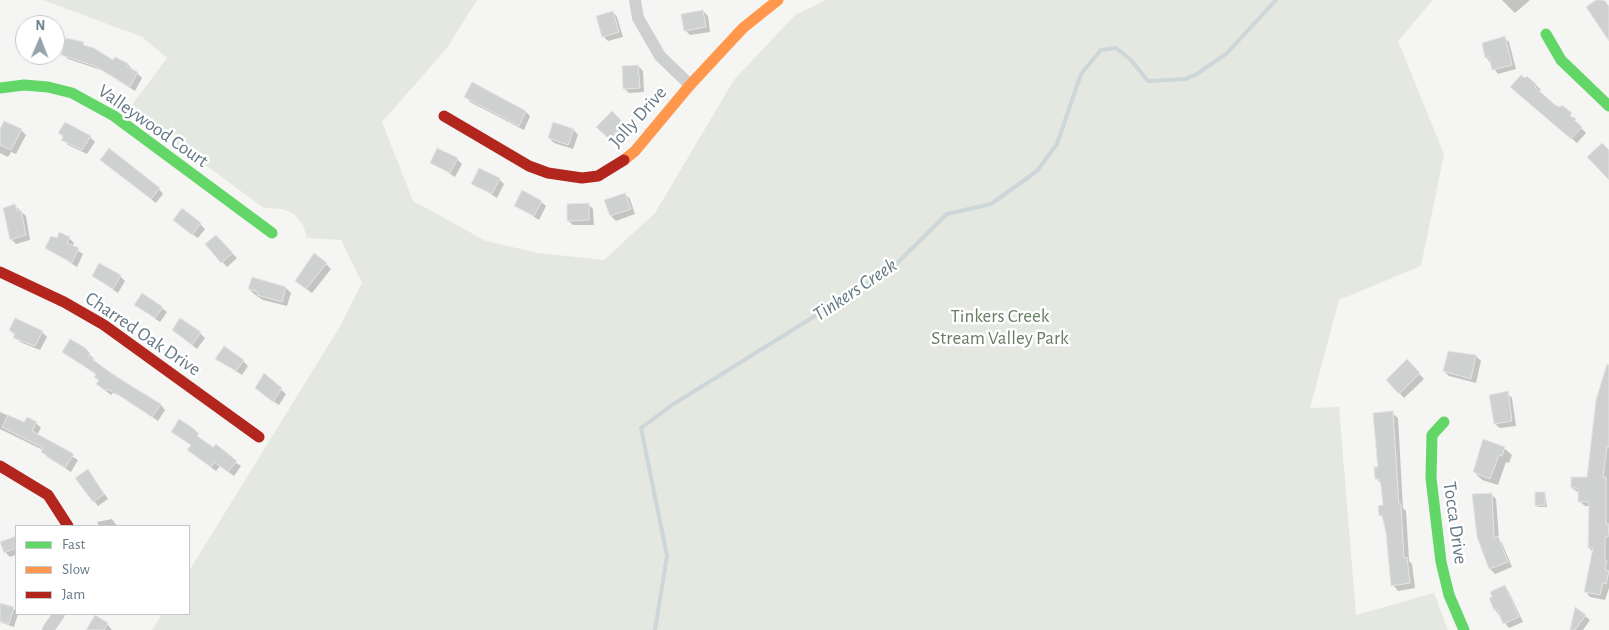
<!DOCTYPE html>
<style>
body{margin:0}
#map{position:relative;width:1609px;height:630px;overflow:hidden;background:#f5f5f3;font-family:"Alegreya Sans",sans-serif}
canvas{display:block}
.legend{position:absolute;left:15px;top:525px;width:175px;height:90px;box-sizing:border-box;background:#fff;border:1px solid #c1c9ce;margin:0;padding:6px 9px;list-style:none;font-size:15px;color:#637785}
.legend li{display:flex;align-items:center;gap:10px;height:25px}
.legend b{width:25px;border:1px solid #c1c9ce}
.north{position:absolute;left:15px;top:15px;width:50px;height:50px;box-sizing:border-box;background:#fff;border:1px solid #c1c9ce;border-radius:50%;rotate:1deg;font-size:14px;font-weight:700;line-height:20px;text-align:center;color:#637785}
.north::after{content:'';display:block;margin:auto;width:18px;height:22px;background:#96a3ac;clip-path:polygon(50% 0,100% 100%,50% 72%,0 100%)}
</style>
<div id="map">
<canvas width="1609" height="630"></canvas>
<ul class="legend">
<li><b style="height:6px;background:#63d668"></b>Fast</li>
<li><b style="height:6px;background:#ff974d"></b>Slow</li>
<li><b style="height:6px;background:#b3261e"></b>Jam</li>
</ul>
<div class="north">N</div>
</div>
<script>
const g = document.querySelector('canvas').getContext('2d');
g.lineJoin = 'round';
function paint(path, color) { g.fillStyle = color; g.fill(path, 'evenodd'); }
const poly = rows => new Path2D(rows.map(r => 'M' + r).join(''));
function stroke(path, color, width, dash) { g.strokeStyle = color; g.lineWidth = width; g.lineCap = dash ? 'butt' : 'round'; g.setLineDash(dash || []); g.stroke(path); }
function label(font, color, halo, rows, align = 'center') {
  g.font = font + ' "Alegreya Sans",sans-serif'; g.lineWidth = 5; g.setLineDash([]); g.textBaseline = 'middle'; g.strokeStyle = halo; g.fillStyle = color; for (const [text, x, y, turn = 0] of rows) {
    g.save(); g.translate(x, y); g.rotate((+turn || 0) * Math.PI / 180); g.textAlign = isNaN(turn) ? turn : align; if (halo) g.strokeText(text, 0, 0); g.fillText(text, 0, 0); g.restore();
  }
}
paint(poly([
 [43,0,477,0,447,48,382,122,413,201,486,241,538,253,604,260,655,213,734,80,795,15,826,0,1433,0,1398,41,1444,154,1421,266,1339,300,1310,408,1339,407,1356,615,1434,593,1448,630,152,630,162,614,189,614,189,571,339,328,362,283,341,240,307,238,303,225,294,214,283,209,264,208,129,109,167,58,142,37]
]), '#e4e8e1');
paint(poly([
 [1502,0,1530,0,1515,13],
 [703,11,708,16,710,32,690,35,685,30],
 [613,12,617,17,623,37,608,41,604,37,598,16],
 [20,36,25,36,25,55,20,50],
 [1504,37,1509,42,1516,69,1498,74,1486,57],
 [83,44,113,62,128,65,137,73,142,78,135,91,101,70,68,59,63,54],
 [638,66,643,71,644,92,629,93,624,88],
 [1525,80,1536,85,1541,90,1539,92,1554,106,1576,119,1574,121,1586,133,1577,143,1516,92],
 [466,97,526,112,530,116,524,130,470,102],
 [612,112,628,128,614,143,598,127],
 [554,124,574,130,578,135,573,149,554,143,549,138],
 [21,130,26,135,16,154,11,152,8,157,0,153,0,133],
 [60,133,90,137,95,142,87,154,68,145],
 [457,159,462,164,455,177,431,162],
 [107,165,159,189,163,194,156,203],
 [499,179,504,184,497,198,473,183],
 [625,194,630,199,635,214,616,221,611,216,606,201],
 [541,202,546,206,539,220,516,205],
 [588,204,593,209,594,225,573,225,568,220],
 [15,206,26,216,30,240,16,244,11,239],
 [200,224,205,229,198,238,179,225],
 [216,237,237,258,227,267,207,245],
 [69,238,74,243,72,247,83,254,77,267,47,248,57,240],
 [326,264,331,269,312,293,302,286],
 [120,276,125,281,118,293,99,280],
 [252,279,286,288,291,293,287,306,263,300,254,294,249,289],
 [135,305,162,308,167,312,160,322],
 [10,330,42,332,47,337,40,350,20,342],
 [200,333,205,338,197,349,179,335],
 [83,348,94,359,93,361,161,405,165,410,158,421,124,398,113,393,111,395,103,389,98,384,100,381,96,377,97,375,64,352],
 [1464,353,1476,356,1481,361,1476,383,1449,376,1444,371,1463,356],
 [217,359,243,361,248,366,242,375],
 [1407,361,1424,379,1404,398,1387,380],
 [1609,367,1609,588,1605,600,1590,597,1585,591,1593,552,1589,548,1590,506,1585,506,1579,501,1579,493,1572,488,1588,479],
 [264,375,286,394,279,405,261,393],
 [1507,393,1512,398,1516,426,1500,428,1495,424],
 [0,412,25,423,36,423,41,428,37,435,78,460,71,472,47,457,43,450,0,429],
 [1392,413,1398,418,1403,508,1406,511,1409,561,1412,564,1415,588,1398,591,1393,585,1384,519,1380,515,1384,507,1381,484,1376,478],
 [192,429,202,441,241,466,234,476,220,466,216,471,194,455,189,450,192,446,172,432],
 [1484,440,1504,448,1512,455,1509,463,1506,462,1498,485,1482,480,1474,472],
 [88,470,108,499,98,506,94,501],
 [1545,493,1547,507,1538,507,1536,505],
 [1491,494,1496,499,1499,539,1502,543,1512,567,1495,574,1490,569,1478,537],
 [112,519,117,526,99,526,97,522],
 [16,538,16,559,15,555,10,557,5,552,2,543],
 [1505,587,1509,592,1523,622,1509,628,1495,610,1490,599],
 [0,604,13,608,18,614,14,627,0,622],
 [1585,616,1590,620,1583,630,1572,630],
 [95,617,107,624,112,630,87,630]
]), '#0003');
stroke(poly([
 [655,630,667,556,641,428,672,405,892,268,947,214,991,204,1037,171,1057,144,1081,74,1101,50,1116,48,1130,59,1148,81,1185,79,1197,74,1227,53,1276,0]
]), '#cdd6d8', 4);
const building = poly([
 [1596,0,1604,0,1609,6,1609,41,1586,7,1596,0],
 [703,10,706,27,684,31,681,14,703,10],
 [613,11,619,32,602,37,596,16,613,11],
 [1505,36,1512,65,1492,70,1489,57,1485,58,1482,43,1505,36],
 [66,38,84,42,83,45,94,48,113,60,115,57,129,64,127,67,138,72,130,87,95,66,61,55,66,38],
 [638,65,640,88,623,89,622,66,638,65],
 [1521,75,1525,78,1527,76,1537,85,1535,87,1555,105,1560,107,1562,105,1572,113,1570,116,1582,127,1571,139,1510,87,1521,75],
 [472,82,526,111,519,126,464,97,472,82],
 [612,111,624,123,609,139,596,127,612,111],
 [4,121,22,129,11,150,0,145,0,129,4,121],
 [65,122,91,136,82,150,61,140,64,136,58,133,65,122],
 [553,122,574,129,568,145,548,138,553,122],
 [1602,143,1609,150,1609,180,1587,157,1602,143],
 [109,148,160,188,151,199,100,160,109,148],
 [437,148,458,158,450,173,430,163,437,148],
 [479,168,500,178,492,194,471,184,479,168],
 [522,190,542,201,534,216,514,206,522,190],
 [625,193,631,209,610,216,604,200,625,193],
 [589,203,589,220,567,221,567,204,589,203],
 [15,204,17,211,21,210,26,235,10,240,3,208,15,204],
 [182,208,201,223,192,235,173,220,182,208],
 [59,232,70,237,67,243,79,248,72,263,45,248,51,236,57,238,59,232],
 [216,235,233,253,221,263,205,244,216,235],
 [314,253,327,263,306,289,295,281,314,253],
 [99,263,121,275,113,289,92,276,99,263],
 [252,277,286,287,282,302,257,295,258,292,248,289,252,277],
 [142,293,163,307,155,318,134,305,142,293],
 [15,318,43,331,35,346,13,338,15,334,9,330,15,318],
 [180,318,201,332,192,345,172,330,180,318],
 [70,339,84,347,90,353,88,356,115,376,161,404,152,417,117,394,107,389,106,391,96,384,99,380,94,377,96,374,62,352,70,339],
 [224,346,244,360,236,371,215,359,224,346],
 [1448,351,1476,355,1471,379,1443,371,1448,351],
 [1407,359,1420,373,1399,394,1386,380,1407,359],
 [1607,364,1609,365,1609,447,1607,447,1603,477,1606,477,1606,524,1609,524,1608,537,1605,537,1605,560,1607,561,1605,570,1609,571,1606,584,1603,583,1600,595,1584,592,1593,548,1588,548,1589,502,1578,502,1578,488,1571,488,1571,477,1587,477,1596,400,1607,364],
 [264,373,282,388,273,402,255,388,264,373],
 [1508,391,1512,421,1494,424,1489,395,1508,391],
 [1393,411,1399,504,1401,504,1404,558,1407,557,1410,583,1391,586,1386,533,1382,515,1379,516,1378,506,1383,505,1381,486,1379,479,1375,479,1374,467,1378,467,1377,459,1373,413,1393,411],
 [8,415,24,422,27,417,37,422,32,431,74,454,65,468,41,452,43,448,2,427,8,415],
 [179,419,193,428,199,434,197,436,213,447,216,444,237,461,228,472,214,462,211,467,187,450,191,445,171,432,179,419],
 [1483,439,1505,447,1502,456,1499,455,1490,479,1473,472,1483,439],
 [88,469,104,494,93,502,75,478,88,469],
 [1535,492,1545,492,1545,505,1535,506,1535,492],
 [1492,493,1494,538,1498,536,1508,562,1489,569,1477,537,1472,494,1492,493],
 [16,536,16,548,4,553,0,542,16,536],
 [1505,585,1519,617,1503,624,1497,609,1494,610,1489,598,1492,597,1490,592,1505,585],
 [0,603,14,607,9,624,0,621,0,603],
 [1575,607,1586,615,1575,630,1570,630,1575,607],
 [95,615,108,623,104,630,86,630,95,615]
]);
paint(building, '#cfd1d0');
stroke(building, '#e4e4e3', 1);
stroke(poly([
 [635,0,638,18,660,56,690,85],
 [48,630,59,614]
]), '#ced0d0', 12);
stroke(poly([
 [1546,34,1561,60,1609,106],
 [0,88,24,85,48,87,72,93,114,116,272,233],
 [1444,422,1432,435,1431,478,1441,562,1449,595,1464,630]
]), '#63d668', 11);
stroke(poly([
 [624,160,635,151,690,85,743,28,778,0]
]), '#ff974d', 11);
stroke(poly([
 [444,116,529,166,548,173,582,178,598,176,624,160],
 [0,272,64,302,104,325,259,437],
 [0,466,48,495,68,526]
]), '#b3261e', 11);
label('19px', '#637785', '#fff', [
 ["Jolly Drive",638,117,-48],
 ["Valleywood Court",153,126,35],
 ["Charred Oak Drive",143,334,34],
 ["Tocca Drive",1455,523,82]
]);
label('19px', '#687c62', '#fff', [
 ["Tinkers Creek",1000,316],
 ["Stream Valley Park",1000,338]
]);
label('italic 20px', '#5f7a82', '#fff', [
 ["Tinkers Creek",855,290,-34]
]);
</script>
